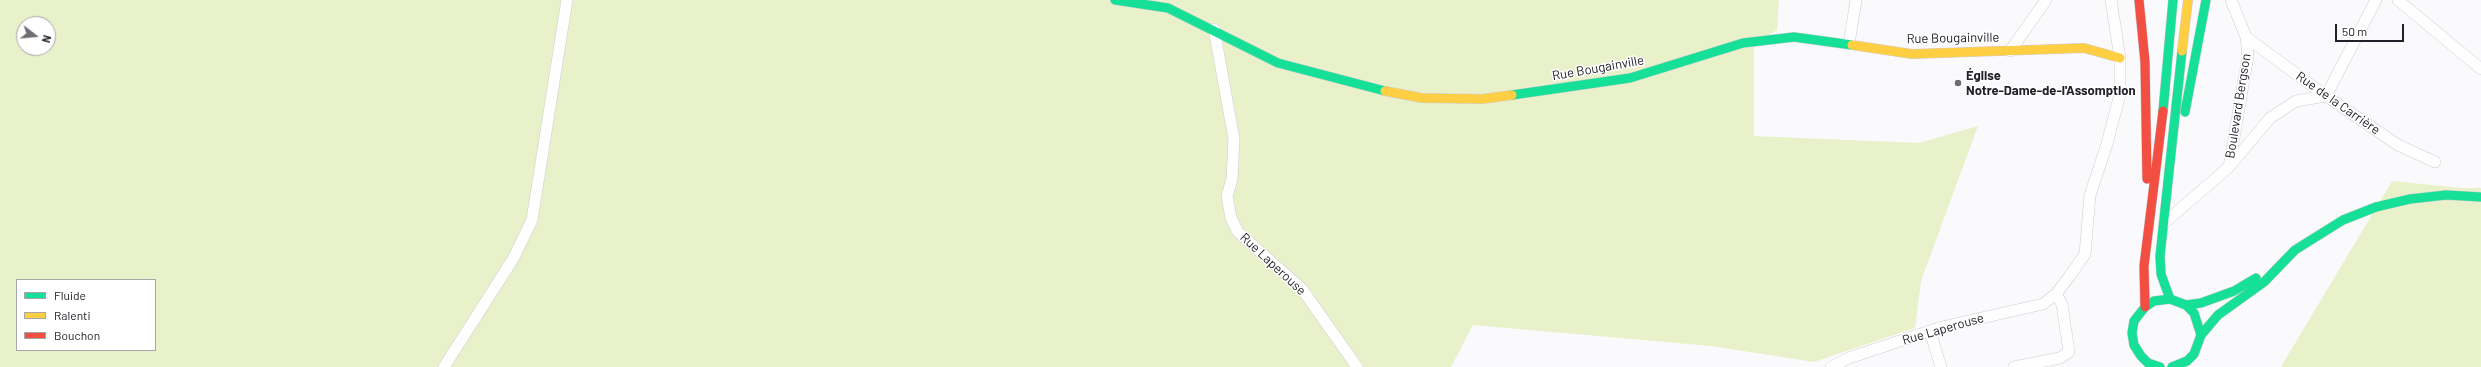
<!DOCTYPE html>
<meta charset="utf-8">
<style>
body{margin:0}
#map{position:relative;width:2481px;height:367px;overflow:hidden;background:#faf9fc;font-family:Barlow,sans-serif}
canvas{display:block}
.legend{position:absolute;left:16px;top:279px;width:140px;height:72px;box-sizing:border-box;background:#fff;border:1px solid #a7a6a9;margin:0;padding:5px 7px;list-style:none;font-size:12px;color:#242029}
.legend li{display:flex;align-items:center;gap:8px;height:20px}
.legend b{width:20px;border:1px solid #a7a6a9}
.north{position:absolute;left:16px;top:16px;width:40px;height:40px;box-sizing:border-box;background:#fff;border:1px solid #a7a6a9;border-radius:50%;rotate:106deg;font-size:11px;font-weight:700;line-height:16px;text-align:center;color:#242029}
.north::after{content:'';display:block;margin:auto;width:14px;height:18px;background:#6f6c73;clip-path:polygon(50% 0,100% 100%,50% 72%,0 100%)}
.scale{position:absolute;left:2335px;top:24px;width:69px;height:18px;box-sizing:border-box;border:2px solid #242029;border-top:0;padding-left:5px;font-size:12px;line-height:14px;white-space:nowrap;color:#242029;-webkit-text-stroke:3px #fff;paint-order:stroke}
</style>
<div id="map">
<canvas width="2481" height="367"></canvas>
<ul class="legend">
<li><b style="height:5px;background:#16e098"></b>Fluide</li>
<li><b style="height:5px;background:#ffcf43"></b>Ralenti</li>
<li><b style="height:5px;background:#f24e42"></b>Bouchon</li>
</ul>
<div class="north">N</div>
<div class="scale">50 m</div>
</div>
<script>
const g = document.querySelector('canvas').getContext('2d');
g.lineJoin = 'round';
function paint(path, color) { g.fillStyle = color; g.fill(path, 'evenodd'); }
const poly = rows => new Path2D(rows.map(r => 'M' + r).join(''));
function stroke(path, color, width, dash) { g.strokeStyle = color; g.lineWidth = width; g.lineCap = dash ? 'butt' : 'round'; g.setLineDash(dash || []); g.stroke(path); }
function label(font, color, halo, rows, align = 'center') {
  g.font = font + ' Barlow,sans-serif'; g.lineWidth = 3; g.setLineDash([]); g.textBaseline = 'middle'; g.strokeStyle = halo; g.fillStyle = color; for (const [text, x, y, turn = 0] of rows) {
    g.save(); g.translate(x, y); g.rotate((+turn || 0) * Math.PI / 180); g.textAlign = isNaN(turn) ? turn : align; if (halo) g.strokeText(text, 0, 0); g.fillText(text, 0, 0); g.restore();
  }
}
paint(poly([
 [0,0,1779,0,1777,30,1754,44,1754,136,1919,143,1978,126,1921,281,1915,328,1814,362,1711,346,1473,325,1451,367,0,367],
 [24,24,48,24,48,48,24,48],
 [17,280,155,280,155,350,17,350],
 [2392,181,2462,188,2481,188,2481,367,2281,367]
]), '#e9f1ca');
const street = poly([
 [2398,0,2481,69],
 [1214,29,1234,139,1232,179,1227,196,1231,218,1238,232,1302,289,1357,367],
 [2246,37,2326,96,2398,145,2435,162],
 [1849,44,1856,0],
 [2010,51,2046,0],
 [2229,167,2248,56,2246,37,2231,0],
 [2164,223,2229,167,2270,118,2296,101,2326,96,2376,0],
 [1930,331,1941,367],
 [444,367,513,259,532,220,567,0],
 [1831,367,1849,358,1942,327,2043,304,2056,294,2069,277,2085,254,2090,195,2107,144,2120,94,2120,58,2111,0],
 [2014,367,2060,358,2069,352,2062,304,2056,294]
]);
const fast = poly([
 [1115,0,1168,8,1278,63,1385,91],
 [1512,95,1630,78,1743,43,1794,37,1852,45],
 [2163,111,2173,0],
 [2185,112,2206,0],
 [2170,299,2161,274,2160,256,2182,51],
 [2186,305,2201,303,2234,291,2256,278],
 [2201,335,2218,315,2264,282,2295,250,2343,220,2376,207,2410,199,2446,195,2481,197],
 [2160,367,2148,363,2141,356,2134,345,2132,333,2134,321,2145,307,2154,301,2170,299,2186,305,2194,313,2201,335,2194,354,2187,361,2172,367]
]);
const slow = poly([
 [1852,45,1912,54,2084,48,2120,58],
 [2182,51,2188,0],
 [1385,91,1422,98,1482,99,1512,95]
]);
const jam = poly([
 [2139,0,2145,62,2147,179],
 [2145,307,2144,266,2163,111]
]);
stroke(street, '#cfccd2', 12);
stroke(fast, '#cfccd2', 10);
stroke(slow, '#cfccd2', 10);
stroke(jam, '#cfccd2', 10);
stroke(street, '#fefeff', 11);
stroke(fast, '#16e098', 9);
stroke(slow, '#ffcf43', 9);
stroke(jam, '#f24e42', 9);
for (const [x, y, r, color] of [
 [1958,83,4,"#6f6c73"]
]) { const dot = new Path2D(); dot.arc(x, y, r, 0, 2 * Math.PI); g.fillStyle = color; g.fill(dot); stroke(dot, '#fff', 1.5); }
label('13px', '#242029', '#fff', [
 ["Rue Bougainville",1953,38,-1],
 ["Rue Bougainville",1598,68,-10],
 ["Rue de la Carrière",2338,103,35],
 ["Boulevard Bergson",2238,106,-81],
 ["Rue Laperouse",1273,264,43],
 ["Rue Laperouse",1943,329,-16]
]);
label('bold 13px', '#242029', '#fff', [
 ["Église",1966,76],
 ["Notre-Dame-de-l'Assomption",1966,91]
], 'left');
</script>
